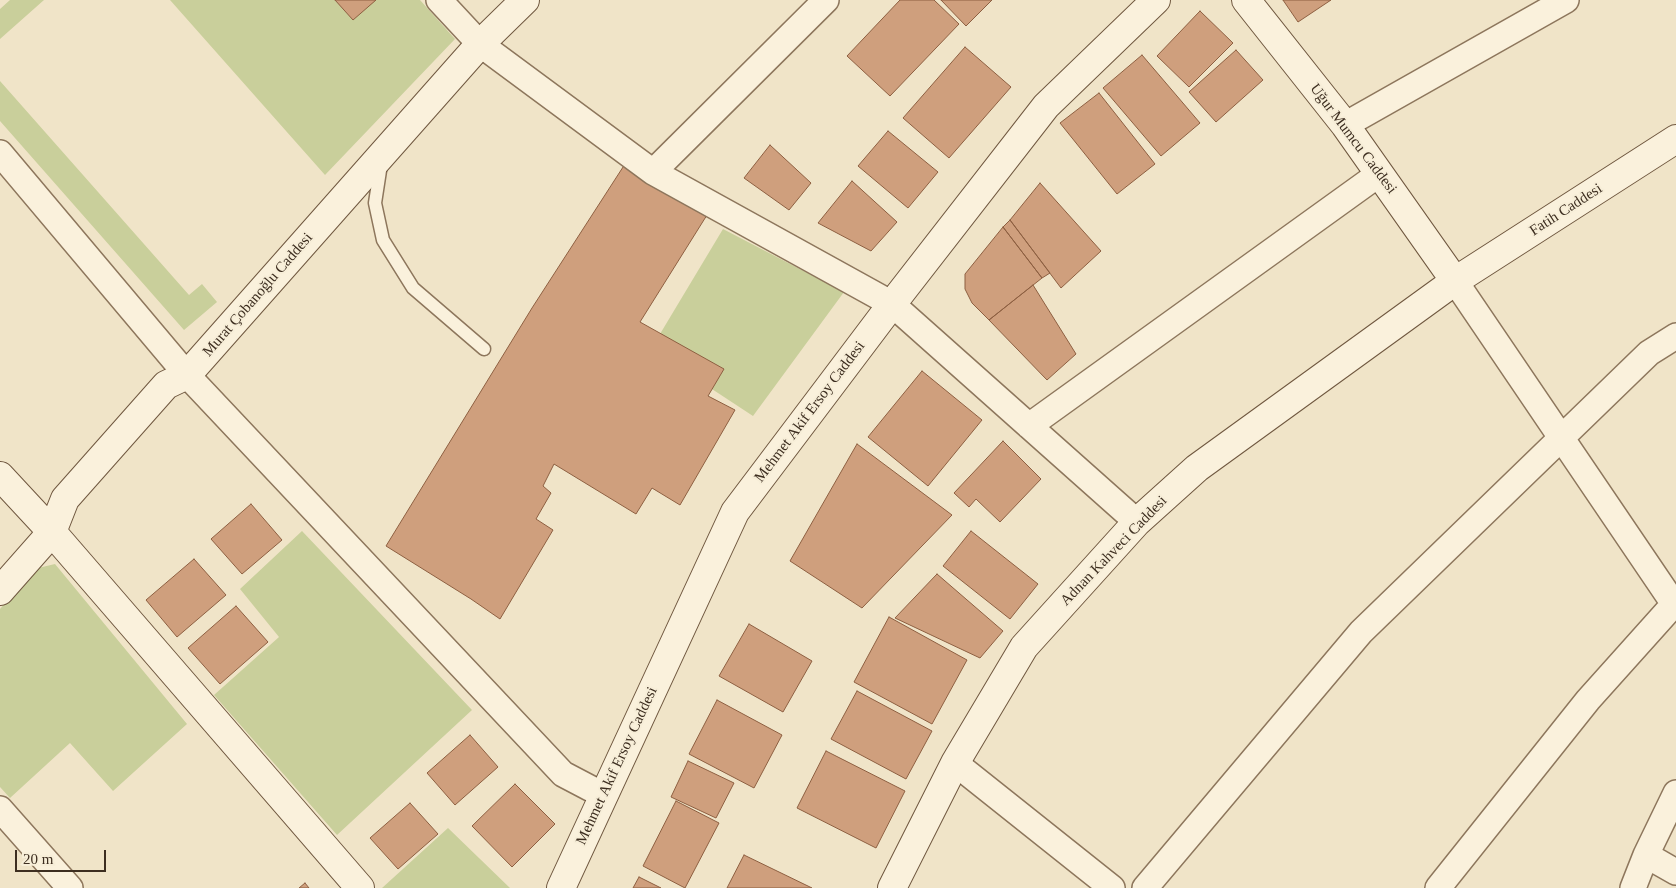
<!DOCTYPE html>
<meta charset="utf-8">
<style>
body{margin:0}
#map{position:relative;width:1676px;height:888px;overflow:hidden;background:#f0e4c8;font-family:Georgia,serif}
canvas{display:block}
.scale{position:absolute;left:15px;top:850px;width:91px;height:22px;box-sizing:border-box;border:2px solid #3d2e20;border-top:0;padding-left:6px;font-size:15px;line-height:18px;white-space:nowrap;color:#3d2e20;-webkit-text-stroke:4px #f7eed8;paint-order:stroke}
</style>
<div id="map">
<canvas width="1676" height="888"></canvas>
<div class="scale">20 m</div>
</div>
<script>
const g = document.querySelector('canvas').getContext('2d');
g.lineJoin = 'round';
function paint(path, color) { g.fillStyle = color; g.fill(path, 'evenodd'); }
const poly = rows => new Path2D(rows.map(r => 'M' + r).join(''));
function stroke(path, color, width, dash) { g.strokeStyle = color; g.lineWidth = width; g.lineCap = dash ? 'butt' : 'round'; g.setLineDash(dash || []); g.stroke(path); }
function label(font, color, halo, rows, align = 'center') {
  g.font = font + ' Georgia,serif'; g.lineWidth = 4; g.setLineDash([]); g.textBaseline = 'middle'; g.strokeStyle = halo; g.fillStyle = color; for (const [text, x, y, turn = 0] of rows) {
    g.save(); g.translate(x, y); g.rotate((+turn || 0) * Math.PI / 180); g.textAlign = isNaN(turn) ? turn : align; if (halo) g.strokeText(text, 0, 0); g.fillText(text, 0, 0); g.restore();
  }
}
paint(poly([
 [10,0,44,0,0,39,0,9],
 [170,0,420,0,455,39,325,175],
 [0,81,189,295,202,284,217,302,184,330,0,121],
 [723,229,844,292,753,416,651,349],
 [302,531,472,710,337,835,214,695,279,637,240,589],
 [55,564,187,724,113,791,70,743,10,798,0,787,0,609,34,569],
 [448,828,510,888,382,888]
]), '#c9cf9b');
const building = poly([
 [335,0,376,0,353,20,335,0],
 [900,0,934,0,959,24,890,96,847,56,900,0],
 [941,0,992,0,966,26,941,0],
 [1283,0,1331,0,1298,22,1283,0],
 [1200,11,1233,43,1189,87,1157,56,1200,11],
 [965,47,1011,87,949,158,903,118,965,47],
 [1236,50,1263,80,1216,122,1189,92,1236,50],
 [1142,55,1200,123,1161,156,1103,88,1142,55],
 [1099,93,1155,164,1117,194,1060,123,1099,93],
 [888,131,938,172,908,208,858,166,888,131],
 [770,145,811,183,789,210,744,178,770,145],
 [625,164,707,215,640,322,724,369,708,396,735,410,680,505,652,488,636,514,554,464,543,486,551,493,536,519,553,530,500,619,471,599,386,546,532,308,625,164],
 [852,181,897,222,871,251,818,223,852,181],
 [1040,183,1101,251,1061,288,1010,220,1040,183],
 [1010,220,1050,273,1042,278,1003,227,1010,220],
 [1003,227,1042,278,989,320,972,303,965,289,965,274,1003,227],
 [1033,285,1076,354,1047,380,989,320,1033,285],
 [922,371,982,420,928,486,868,437,922,371],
 [1003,441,1041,479,1000,522,976,499,969,507,954,493,1003,441],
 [857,444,952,515,862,608,790,561,857,444],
 [251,504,282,540,242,574,211,539,251,504],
 [971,531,1038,584,1010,619,943,566,971,531],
 [194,559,226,595,177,637,146,600,194,559],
 [937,574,1003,631,980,658,895,618,937,574],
 [236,606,268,642,220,684,188,648,236,606],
 [889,617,967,660,932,724,854,682,889,617],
 [749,624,812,661,783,712,719,676,749,624],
 [857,691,932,731,906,779,831,739,857,691],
 [717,700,782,735,754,788,689,754,717,700],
 [470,735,498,767,455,805,427,773,470,735],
 [826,751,905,791,876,848,797,808,826,751],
 [688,761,734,783,716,818,671,797,688,761],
 [515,784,555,824,512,867,472,826,515,784],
 [676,801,719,823,685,888,643,866,676,801],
 [410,803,438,834,398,869,370,838,410,803],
 [744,855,812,888,727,888,744,855],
 [639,877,661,888,633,888,639,877],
 [305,883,309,888,299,888,305,883]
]);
paint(building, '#cf9f7d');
stroke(building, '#8d5f41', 1);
const lane = poly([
 [381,164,375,203,383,240,413,288,484,349]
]);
const street = poly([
 [439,0,480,44,653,172,892,304,1137,522],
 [1345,125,1566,0],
 [0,153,187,375,563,774,603,795],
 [653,172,826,0],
 [1455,281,1676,607],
 [1029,426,1379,174],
 [955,763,1112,888],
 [0,809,70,888],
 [1646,855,1676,872],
 [1145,888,1361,632,1649,353,1676,336],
 [1438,888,1588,700,1674,604],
 [1633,888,1646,855,1676,793]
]);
const secondary = poly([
 [1246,0,1345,125,1455,281],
 [0,476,52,532,360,888],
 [0,591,52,532,65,499,166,385,187,375,480,44,525,0],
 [561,888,735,512,892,304,1046,106,1156,0],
 [892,888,955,763,1024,647,1137,522,1197,468,1455,281,1676,139]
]);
stroke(lane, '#8d765c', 15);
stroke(street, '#8d765c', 28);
stroke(secondary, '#6f573f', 30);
stroke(lane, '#faf1dc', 12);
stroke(street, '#faf1dc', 25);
stroke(secondary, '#faf1dc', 28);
label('15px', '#3d2e20', '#f7eed8', [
 ["Uğur Mumcu Caddesi",1353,139,53],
 ["Fatih Caddesi",1566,210,-33],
 ["Murat Çobanoğlu Caddesi",258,295,-49],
 ["Mehmet Akif Ersoy Caddesi",810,412,-53],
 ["Adnan Kahveci Caddesi",1114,551,-46],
 ["Mehmet Akif Ersoy Caddesi",617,766,-65]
]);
</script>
